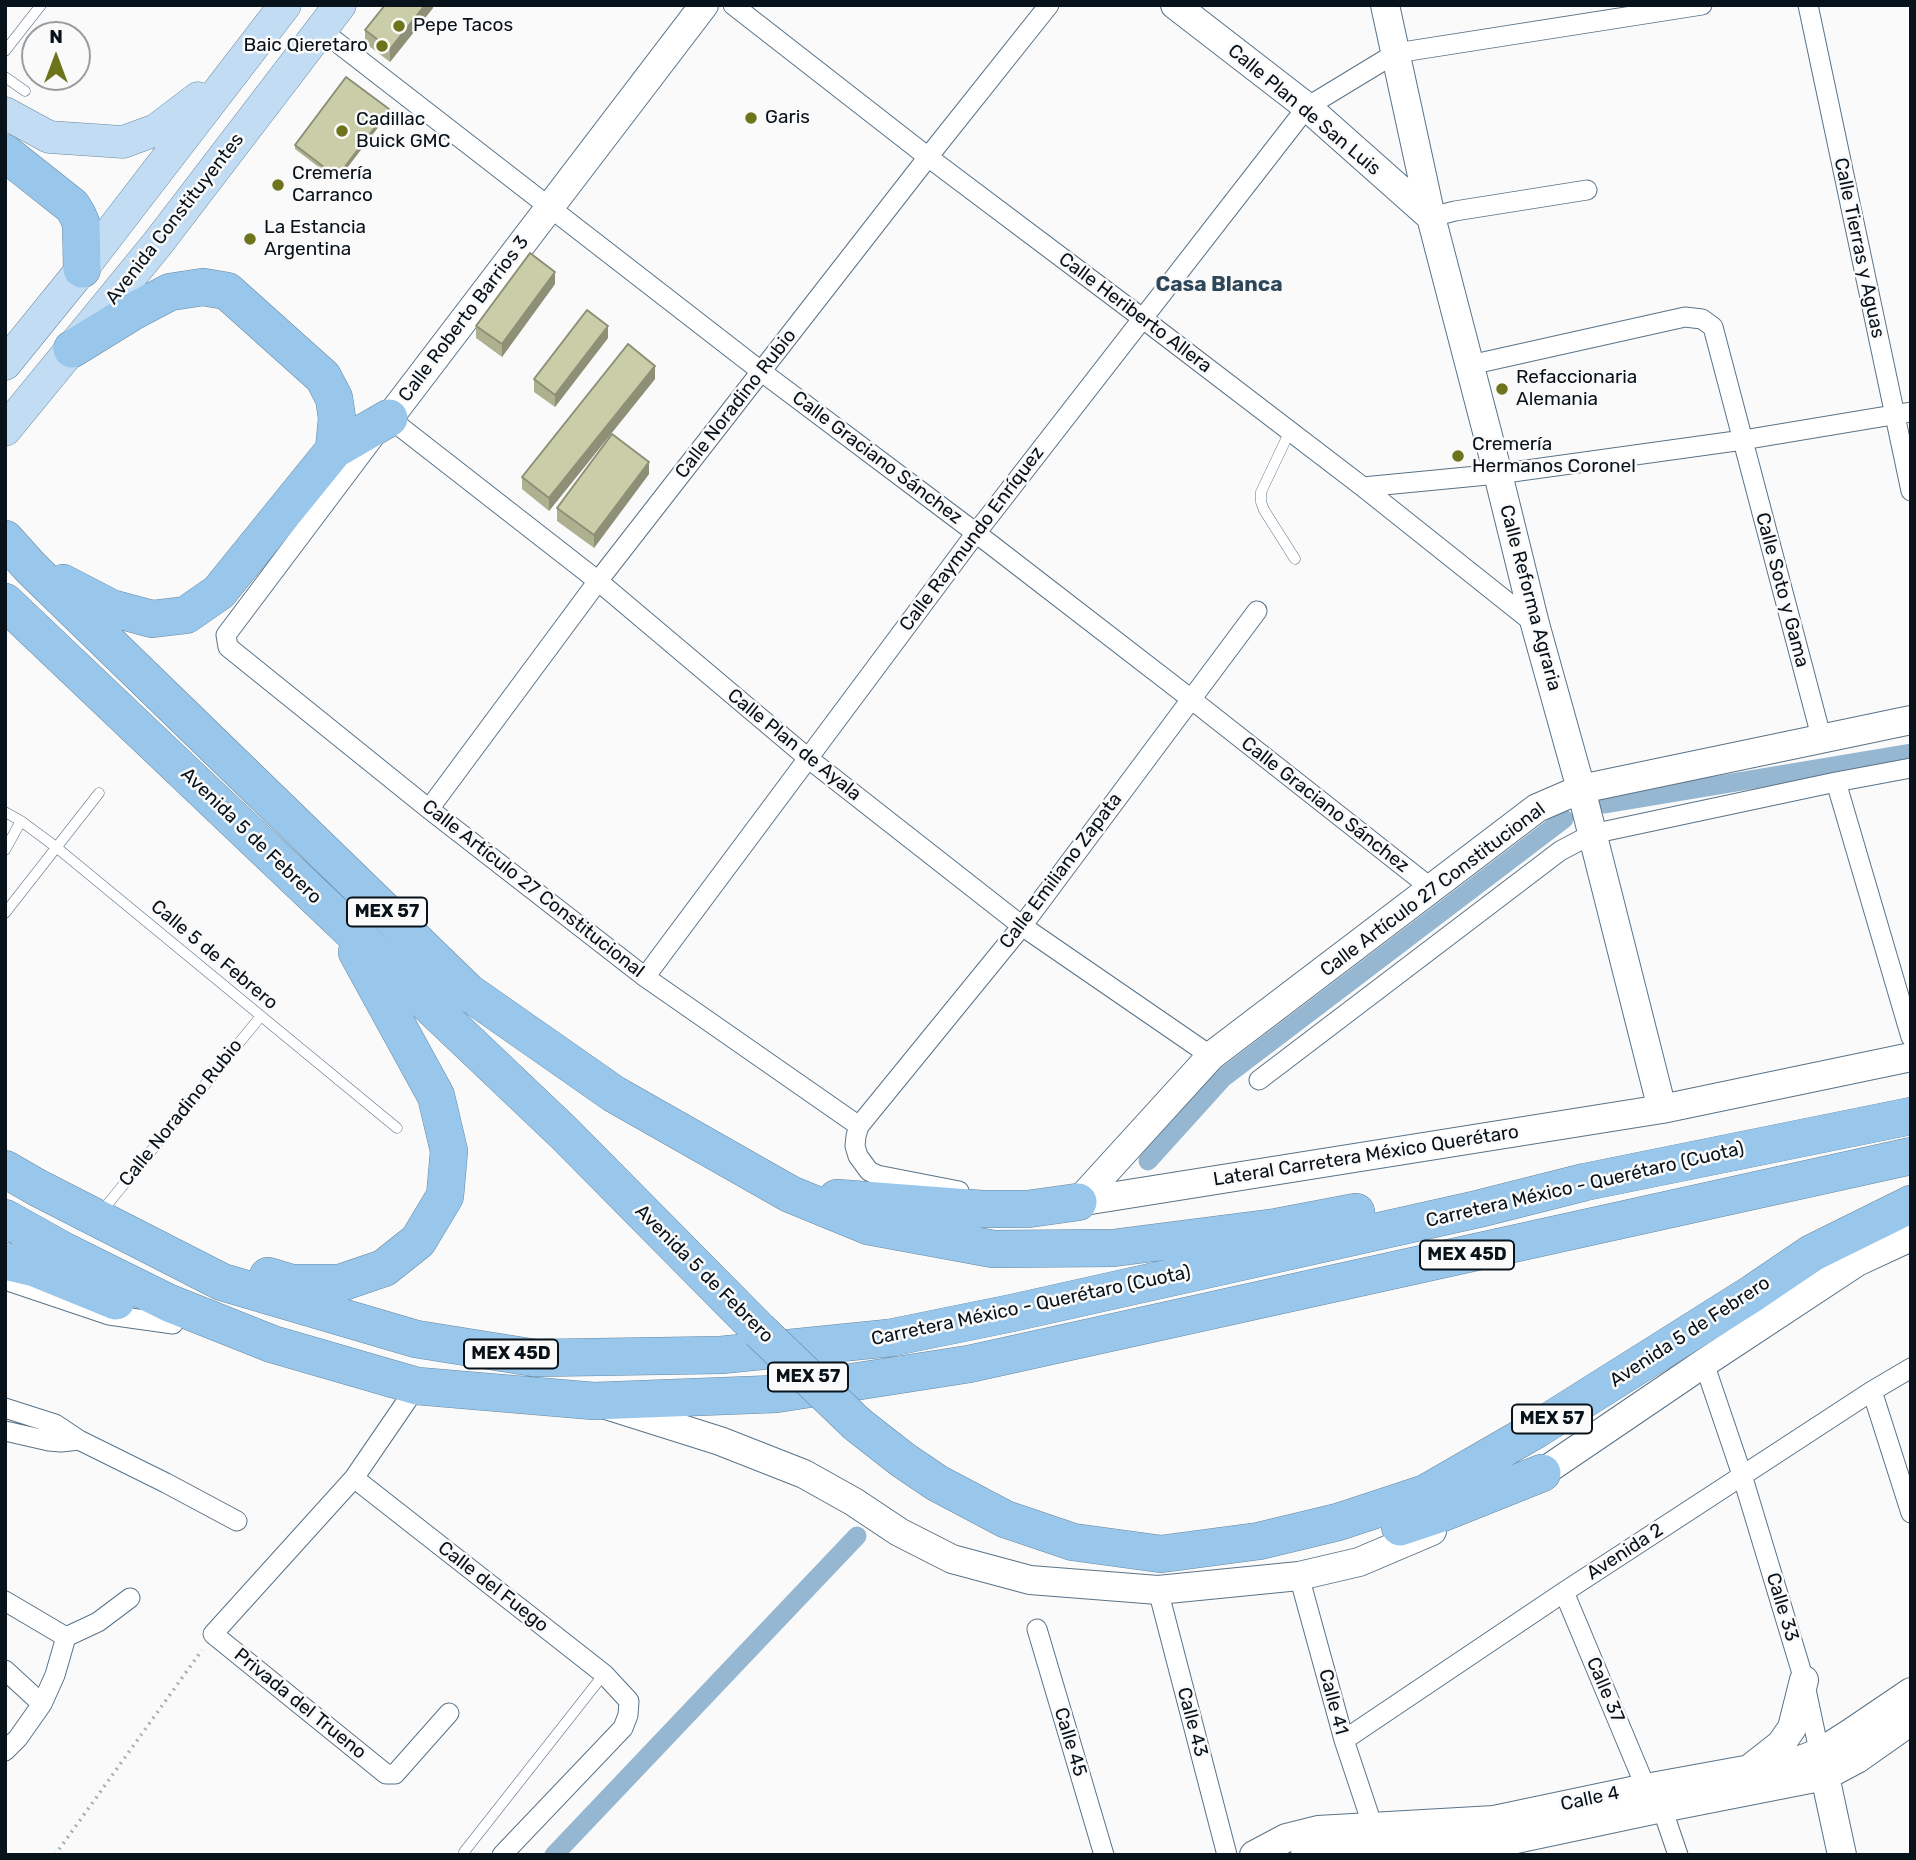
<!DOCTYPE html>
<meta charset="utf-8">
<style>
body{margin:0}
#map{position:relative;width:1916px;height:1860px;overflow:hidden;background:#fafafa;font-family:Rubik,sans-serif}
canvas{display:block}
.frame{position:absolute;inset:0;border:7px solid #07121a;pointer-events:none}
.north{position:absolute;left:21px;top:21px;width:70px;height:70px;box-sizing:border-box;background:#fafafa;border:2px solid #999da0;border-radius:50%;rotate:0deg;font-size:19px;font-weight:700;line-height:28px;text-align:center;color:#07121a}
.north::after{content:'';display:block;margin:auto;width:24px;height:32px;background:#6d741c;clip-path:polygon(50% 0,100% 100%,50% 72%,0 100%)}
</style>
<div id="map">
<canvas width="1916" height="1860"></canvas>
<div class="frame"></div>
<div class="north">N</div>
</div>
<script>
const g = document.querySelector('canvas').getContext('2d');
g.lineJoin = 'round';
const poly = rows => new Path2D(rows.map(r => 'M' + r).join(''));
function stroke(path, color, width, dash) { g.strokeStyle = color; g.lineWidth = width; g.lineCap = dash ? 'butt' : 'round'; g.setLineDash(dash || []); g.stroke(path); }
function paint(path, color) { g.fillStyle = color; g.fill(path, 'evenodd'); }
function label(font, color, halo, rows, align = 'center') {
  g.font = font + ' Rubik,sans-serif'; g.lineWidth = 5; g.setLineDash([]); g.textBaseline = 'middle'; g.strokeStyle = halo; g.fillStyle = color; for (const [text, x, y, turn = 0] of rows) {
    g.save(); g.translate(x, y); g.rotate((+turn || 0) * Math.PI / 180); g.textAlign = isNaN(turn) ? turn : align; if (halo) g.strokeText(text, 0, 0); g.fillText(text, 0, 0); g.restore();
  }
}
stroke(poly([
 [1605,804,1911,753],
 [1148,1161,1223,1078,1564,819],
 [554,1855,857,1536]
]), '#96b7d1', 19);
const lane = poly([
 [5,51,41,5],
 [5,77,25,91],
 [1290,431,1261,492,1261,502,1264,510,1295,559],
 [5,812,21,821,56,847,397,1128],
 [5,850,21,821],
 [5,913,99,793],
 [102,1211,261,1016],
 [464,1852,604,1674]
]);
const street = poly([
 [733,5,928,157,1142,318,1363,487,1535,624],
 [1808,5,1911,491],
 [321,30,762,372,976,533,1191,699,1431,888],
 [1431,217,1455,211,1587,190],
 [1470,365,1685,317,1702,319,1713,327,1822,740],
 [1363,487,1498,474,1743,440,1911,412],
 [1836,782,1911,1037],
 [429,809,598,581,928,157,1049,5],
 [645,977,976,533,1307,107,1396,53,1702,5],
 [1259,1080,1560,851,1592,834,1836,782,1911,768],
 [859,1126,645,977,429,809,228,647,226,635,389,418,598,581,809,759,1022,926,1211,1056],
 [959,1191,877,1175,869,1171,858,1156,855,1146,856,1136,859,1126,1022,926,1257,611],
 [5,1280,109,1315,173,1324],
 [1704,1363,1742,1475,1804,1680,1822,1765],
 [417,1386,354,1478,213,1634,386,1774,395,1774,449,1713],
 [1872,1391,1911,1513],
 [5,1408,55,1424,79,1440,166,1483,237,1521],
 [5,1431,49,1441,61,1442,79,1440],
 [354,1478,604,1674,629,1701,628,1715,623,1728,502,1855],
 [1299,1576,1344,1740,1373,1827],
 [1158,1590,1227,1855],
 [1564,1592,1646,1788],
 [5,1601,66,1637],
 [1037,1629,1104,1855],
 [5,1670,42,1704],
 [1344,1740,1564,1592,1872,1391,1911,1368],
 [5,1751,18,1738,42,1704,55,1675,66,1637,98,1622,130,1598],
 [1662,1808,1678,1855]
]);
const secondary = poly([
 [1175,5,1307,107,1431,217],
 [1385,5,1431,217,1498,474,1535,624,1581,789,1662,1109],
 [389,418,704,5],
 [1078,1202,1211,1056,1537,808,1581,789,1911,720],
 [1078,1202,1662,1109,1911,1057],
 [609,1406,720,1441,804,1474,854,1502,899,1532,952,1559,1030,1580,1158,1590,1299,1576,1359,1562,1432,1531],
 [1524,1483,1542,1473,1704,1363,1857,1262,1911,1237],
 [1753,1766,1781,1744,1792,1728,1804,1680],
 [1825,1776,1842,1855],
 [1254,1855,1286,1838,1318,1830,1494,1820,1646,1788,1800,1760,1819,1753,1849,1734,1911,1692],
 [1305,1855,1318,1851,1373,1846,1497,1843,1662,1808,1825,1776,1857,1759,1911,1721]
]);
const primary = poly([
 [5,113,49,137,123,142,156,130,198,98],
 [5,364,82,269,285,5],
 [5,430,158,243,340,5]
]);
const highway = poly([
 [5,153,72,206,77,214,81,223,82,269],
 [334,450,389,418],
 [5,539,31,568,468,992,614,1094,790,1194,868,1226,993,1249,1113,1248,1277,1227,1356,1212],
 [63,583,111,608,152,619,186,615,219,592,334,450,337,418,334,398,323,377,227,291,203,287,170,292,132,312,72,349],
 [5,602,564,1133,759,1330],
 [5,1169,38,1188,222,1282,416,1339,535,1358,721,1355,889,1338,1012,1313,1478,1209,1585,1182,1911,1116],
 [837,1198,982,1209,1028,1209,1078,1202],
 [5,1218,64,1251,169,1303,272,1344,417,1386,594,1401,776,1394,969,1364,1911,1156],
 [5,1261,35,1268,116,1301],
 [268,1276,291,1283,340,1283,384,1268,418,1241,445,1196,449,1151,436,1096,357,952],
 [857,1424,903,1460,937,1483,1005,1519,1073,1542,1161,1554,1259,1541,1338,1522,1426,1493,1537,1429,1753,1293,1812,1253,1911,1204],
 [1400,1527,1442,1513,1542,1473]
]);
stroke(lane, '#597388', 11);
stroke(street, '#597388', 21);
stroke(secondary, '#597388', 30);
stroke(primary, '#6688a2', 33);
stroke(highway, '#6688a2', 38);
stroke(poly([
 [55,1855,202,1650]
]), '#aaaeb0', 3.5, [2, 5]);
stroke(lane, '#fff', 10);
stroke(street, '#fff', 19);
stroke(secondary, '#fff', 28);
stroke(primary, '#c2ddf3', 32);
stroke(highway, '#99c7eb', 37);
const highwayBridge = poly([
 [759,1330,857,1424]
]);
stroke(highwayBridge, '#6688a2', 38, []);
stroke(highwayBridge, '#99c7eb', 37);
paint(poly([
 [433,5,433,8,390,62,365,43,365,30],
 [389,113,337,181,295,149,295,145],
 [555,284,502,357,476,338,476,326],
 [608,338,555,407,534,392,534,379],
 [655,379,549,511,522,489,522,477],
 [649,474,594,548,557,521,557,508]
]), '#adb190');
paint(poly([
 [425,5,433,5,433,8,390,62,390,49],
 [389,109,389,113,337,181,337,177],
 [555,272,555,284,502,357,502,344],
 [608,326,608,338,555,407,555,395],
 [655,366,655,379,549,511,549,498],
 [649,462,649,474,594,548,594,535]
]), '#8d9076');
const building = poly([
 [385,5,425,5,390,49,365,30,385,5],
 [346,77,389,109,337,177,295,145,346,77],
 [530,253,555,272,502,344,476,326,530,253],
 [587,310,608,326,555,395,534,379,587,310],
 [628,344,655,366,549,498,522,477,628,344],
 [612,434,649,462,594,535,557,508,612,434]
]);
paint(building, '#c9cea8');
stroke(building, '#8d9076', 2);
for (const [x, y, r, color] of [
 [399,26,7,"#6d741c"],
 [382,46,7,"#6d741c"],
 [751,118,7,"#6d741c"],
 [342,131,7,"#6d741c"],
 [278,185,7,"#6d741c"],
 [250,239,7,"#6d741c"],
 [1502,389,7,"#6d741c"],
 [1458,456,7,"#6d741c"]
]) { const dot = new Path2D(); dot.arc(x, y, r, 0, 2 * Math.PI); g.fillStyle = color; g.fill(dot); stroke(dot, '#fafafa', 2.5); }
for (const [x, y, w] of [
 [387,912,80],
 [1467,1255,94],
 [511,1354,94],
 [808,1377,80],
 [1552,1419,80]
]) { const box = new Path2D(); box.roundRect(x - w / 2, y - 14.5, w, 29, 5); g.fillStyle = '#fafafa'; g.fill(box); stroke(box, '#07121a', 2); }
label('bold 18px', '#07121a', null, [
 ["MEX 57",387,912],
 ["MEX 45D",1467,1255],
 ["MEX 45D",511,1354],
 ["MEX 57",808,1377],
 ["MEX 57",1552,1419]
]);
label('19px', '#07121a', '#fafafa', [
 ["Pepe Tacos",413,26],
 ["Baic Qieretaro",368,46,"right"],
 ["Garis",765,118],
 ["Cadillac",356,120],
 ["Buick GMC",356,142],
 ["Cremería",292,174],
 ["Carranco",292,196],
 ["La Estancia",264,228],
 ["Argentina",264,250],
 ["Refaccionaria",1516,378],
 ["Alemania",1516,400],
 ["Cremería",1472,445],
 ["Hermanos Coronel",1472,467]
], 'left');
label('19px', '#07121a', '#fafafa', [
 ["Calle Plan de San Luis",1304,110,40],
 ["Avenida Constituyentes",175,219,-52],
 ["Calle Tierras y Aguas",1859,248,78],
 ["Calle Heriberto Allera",1135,313,37],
 ["Calle Roberto Barrios 3",464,319,-53],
 ["Calle Noradino Rubio",736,404,-52],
 ["Calle Graciano Sánchez",877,458,37],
 ["Calle Raymundo Enríquez",972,539,-53],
 ["Calle Soto y Gama",1782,590,75],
 ["Calle Reforma Agraria",1530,598,75],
 ["Calle Plan de Ayala",794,745,39],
 ["Calle Graciano Sánchez",1325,805,38],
 ["Avenida 5 de Febrero",251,836,44],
 ["Calle Emiliano Zapata",1061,871,-53],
 ["Calle Artículo 27 Constitucional",533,889,38],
 ["Calle Artículo 27 Constitucional",1433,890,-37],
 ["Calle 5 de Febrero",214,955,40],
 ["Calle Noradino Rubio",181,1113,-51],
 ["Lateral Carretera México Querétaro",1366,1156,-9],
 ["Carretera México - Querétaro (Cuota)",1585,1185,-13],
 ["Avenida 5 de Febrero",704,1274,45],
 ["Carretera México - Querétaro (Cuota)",1031,1306,-12],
 ["Avenida 5 de Febrero",1690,1332,-33],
 ["Avenida 2",1625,1552,-33],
 ["Calle del Fuego",493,1587,38],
 ["Calle 33",1782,1607,73],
 ["Calle 37",1605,1690,67],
 ["Calle 41",1333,1702,75],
 ["Privada del Trueno",300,1704,39],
 ["Calle 43",1192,1722,75],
 ["Calle 45",1070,1742,73],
 ["Calle 4",1590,1799,-12]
]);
label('bold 21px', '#2d4659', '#fafafa', [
 ["Casa Blanca",1219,285]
]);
</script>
